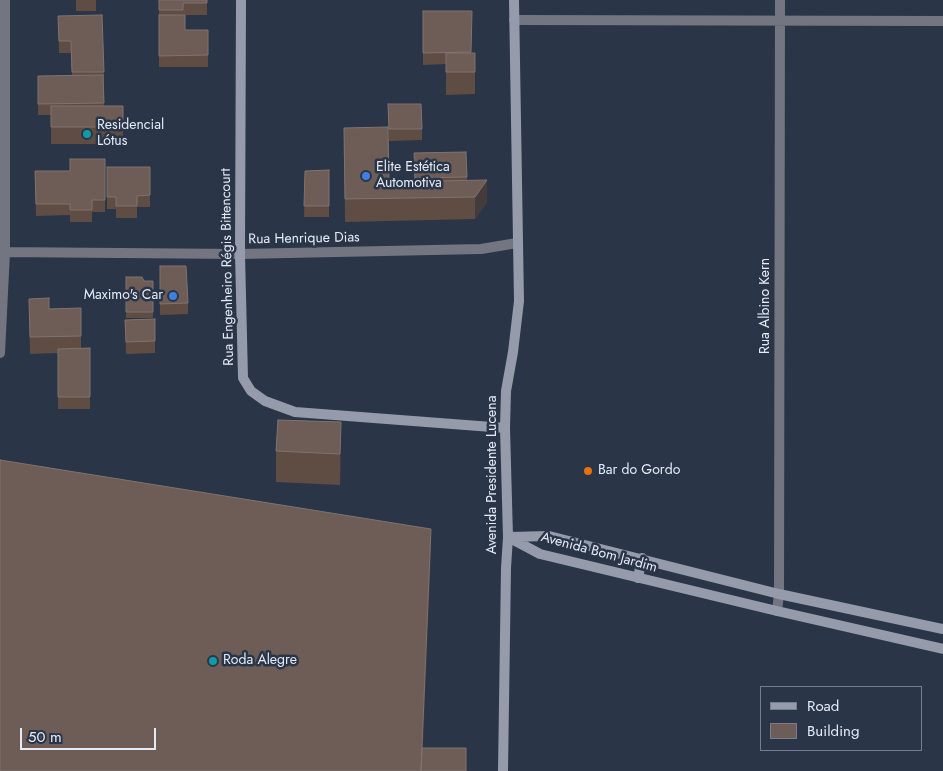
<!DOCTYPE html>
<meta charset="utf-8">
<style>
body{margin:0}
#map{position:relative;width:943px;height:771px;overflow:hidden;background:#2a3547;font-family:Jost,sans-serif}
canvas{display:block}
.legend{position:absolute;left:760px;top:686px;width:162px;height:65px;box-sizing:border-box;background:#2a3547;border:1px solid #747e8d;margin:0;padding:6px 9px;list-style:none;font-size:15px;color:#e4ebf7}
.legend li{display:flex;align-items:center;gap:10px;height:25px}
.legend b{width:25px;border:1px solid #747e8d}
.scale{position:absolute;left:20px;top:728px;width:136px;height:22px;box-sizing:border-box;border:2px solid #e4ebf7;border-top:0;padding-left:6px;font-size:15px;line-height:18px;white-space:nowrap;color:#e4ebf7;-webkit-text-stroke:4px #2a3547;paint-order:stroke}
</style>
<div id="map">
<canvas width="943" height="771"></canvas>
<ul class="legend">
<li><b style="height:6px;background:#959bab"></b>Road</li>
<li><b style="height:14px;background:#6d5d56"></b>Building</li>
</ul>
<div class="scale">50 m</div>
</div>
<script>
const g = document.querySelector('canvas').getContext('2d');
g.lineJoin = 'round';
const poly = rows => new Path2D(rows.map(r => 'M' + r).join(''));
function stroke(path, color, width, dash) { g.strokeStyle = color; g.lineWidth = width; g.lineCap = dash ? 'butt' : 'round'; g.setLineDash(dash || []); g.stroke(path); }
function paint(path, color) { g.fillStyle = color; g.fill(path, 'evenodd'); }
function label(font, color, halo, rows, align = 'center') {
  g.font = font + ' Jost,sans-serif'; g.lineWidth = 5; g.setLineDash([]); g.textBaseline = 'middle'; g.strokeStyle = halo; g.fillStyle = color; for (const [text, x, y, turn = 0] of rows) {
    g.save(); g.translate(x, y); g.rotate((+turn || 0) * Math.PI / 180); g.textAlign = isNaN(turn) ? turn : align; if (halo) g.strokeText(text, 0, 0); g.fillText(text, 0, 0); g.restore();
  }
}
stroke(poly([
 [514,20,943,21],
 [0,252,240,254,481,249,517,243],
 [0,353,5,252,5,0],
 [777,611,779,594,780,0]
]), '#737680', 10);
stroke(poly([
 [241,0,240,254,243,378,251,391,265,401,295,412,505,428],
 [508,537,540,554,777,611,943,649],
 [509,537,549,536,779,594,943,629],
 [638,578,642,558],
 [503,771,506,568,508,537,505,428,506,391,513,352,519,301,514,0]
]), '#959bab', 10);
paint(poly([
 [76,0,96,0,96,11,76,11],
 [159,0,207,0,207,15,185,15,185,30,208,30,208,67,159,67],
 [423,11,471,53,475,53,475,94,446,95,446,64,423,65],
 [58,16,104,72,104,106,123,106,123,144,51,144,51,115,38,115,38,76,72,76,71,53,59,53],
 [388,104,422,129,422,140,389,141],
 [344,128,389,182,414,181,414,153,466,152,467,180,487,202,475,219,345,222],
 [105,159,105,212,92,212,92,222,70,222,70,215,36,216,35,171,70,171],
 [107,167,150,167,150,207,137,207,137,218,116,218,116,209,107,209],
 [329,170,329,217,304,217,305,171],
 [160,266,188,303,188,314,160,315],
 [126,277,144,281,153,281,153,318,126,318],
 [29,299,49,309,81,308,81,348,90,348,90,409,58,409,58,353,30,354],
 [155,319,155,353,126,354,125,320],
 [276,451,341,453,340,485,276,482]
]), '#5f4c43');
paint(poly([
 [487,180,487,202,475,219,475,197],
 [341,422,341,453,340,485,340,454],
 [431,529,431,552,422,771,421,771]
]), '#443c3c');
const building = poly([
 [159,0,207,0,207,3,183,3,183,10,159,10,159,0],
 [423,11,472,11,471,52,423,53,423,11],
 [102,15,104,72,72,72,71,41,59,41,58,16,102,15],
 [159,15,185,15,185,30,208,30,208,55,159,56,159,15],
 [446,53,475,53,475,72,446,72,446,53],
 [103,75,104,103,38,104,38,76,103,75],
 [388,104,421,104,422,129,389,129,388,104],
 [51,106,123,106,123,127,51,127,51,106],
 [388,127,389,182,487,180,475,197,345,199,344,128,388,127],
 [466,152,467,177,415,178,414,153,466,152],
 [70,159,105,159,105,200,92,200,92,210,70,210,70,204,36,204,35,171,70,171,70,159],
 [107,167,150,167,150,195,137,196,137,206,116,206,116,197,107,197,107,167],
 [329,170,329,206,304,206,305,171,329,170],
 [160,266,186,266,188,303,160,304,160,266],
 [126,277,142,277,144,281,153,281,153,312,126,312,126,277],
 [49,298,49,309,81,308,81,336,30,337,29,299,49,298],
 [155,319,155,341,126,342,125,320,155,319],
 [90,348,90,397,58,397,58,349,90,348],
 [278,420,341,422,340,454,276,451,278,420],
 [0,460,431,529,421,771,0,771,0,460],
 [422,748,466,748,466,771,421,771,422,748]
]);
paint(building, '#6d5d56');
stroke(building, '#80736f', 1);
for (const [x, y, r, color] of [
 [87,134,5,"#0f9aa8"],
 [366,176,5,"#3f7fe0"],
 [173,296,5,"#3f7fe0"],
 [588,471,5,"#e8710a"],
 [213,661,5,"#0f9aa8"]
]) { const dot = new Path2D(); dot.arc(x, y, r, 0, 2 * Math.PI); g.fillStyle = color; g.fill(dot); stroke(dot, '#2a3547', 2); }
label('14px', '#e4ebf7', '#2a3547', [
 ["Residencial",97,126],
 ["Lótus",97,142],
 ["Elite Estética",376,168],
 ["Automotiva",376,184],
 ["Maximo's Car",163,296,"right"],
 ["Bar do Gordo",598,471],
 ["Roda Alegre",223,661]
], 'left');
label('14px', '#e4ebf7', '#2a3547', [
 ["Rua Henrique Dias",304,239,-1],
 ["Rua Engenheiro Régis Bittencourt",228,267,-91],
 ["Rua Albino Kern",766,306,-90],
 ["Avenida Presidente Lucena",493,475,-90],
 ["Avenida Bom Jardim",599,553,15]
]);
</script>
